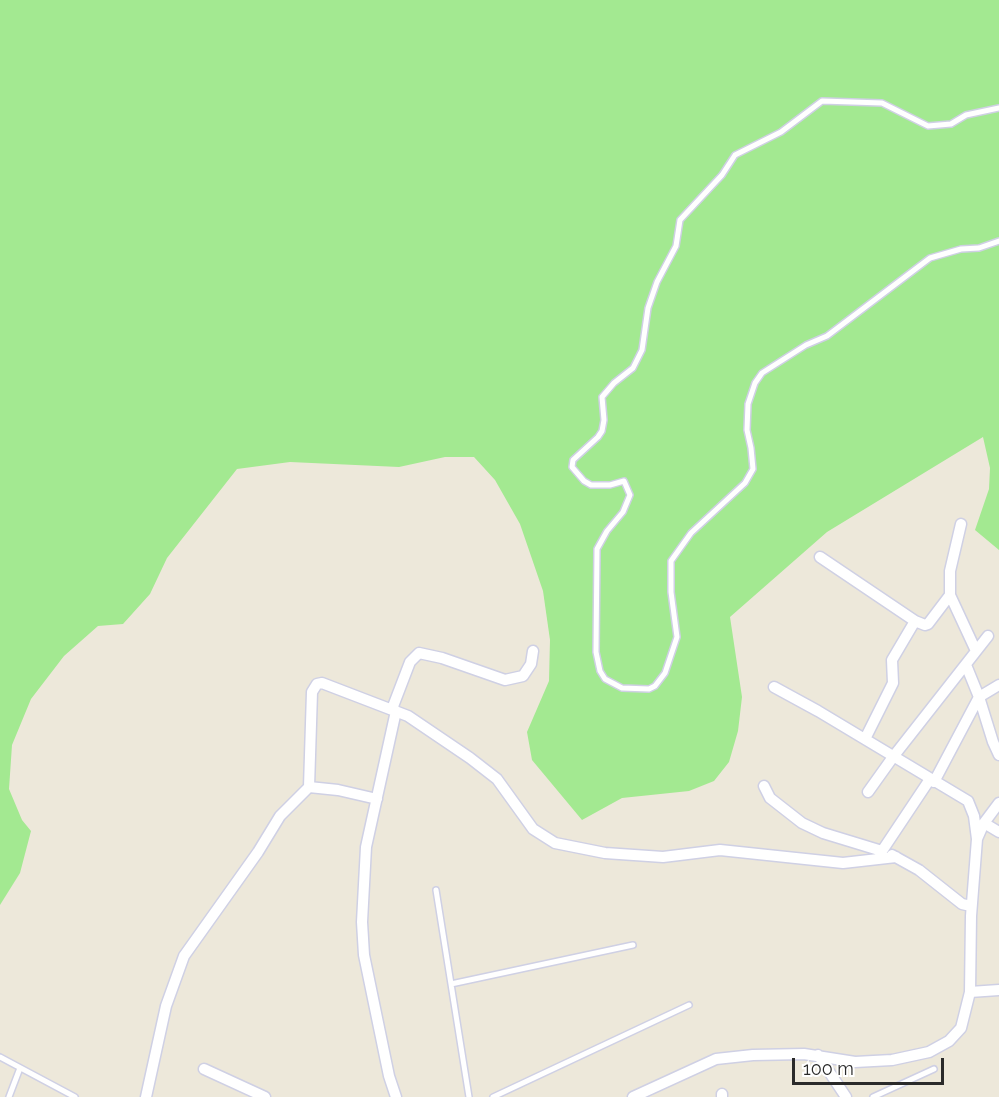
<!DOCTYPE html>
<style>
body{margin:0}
#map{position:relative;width:999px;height:1097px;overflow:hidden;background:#ede8da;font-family:Raleway,sans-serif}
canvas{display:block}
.scale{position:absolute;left:792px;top:1058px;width:152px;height:27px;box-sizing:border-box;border:3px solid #2a2a2a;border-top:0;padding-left:8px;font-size:18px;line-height:21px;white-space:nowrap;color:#2a2a2a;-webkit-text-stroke:4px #fff;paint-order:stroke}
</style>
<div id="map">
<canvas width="999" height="1097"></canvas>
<div class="scale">100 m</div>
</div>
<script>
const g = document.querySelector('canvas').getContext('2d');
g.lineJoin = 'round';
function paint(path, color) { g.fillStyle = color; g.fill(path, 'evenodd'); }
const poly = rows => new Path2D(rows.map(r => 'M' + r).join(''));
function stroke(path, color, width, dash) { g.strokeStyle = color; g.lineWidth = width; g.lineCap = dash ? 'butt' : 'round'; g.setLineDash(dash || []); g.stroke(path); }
paint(poly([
 [0,0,999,0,999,550,975,530,989,489,990,468,983,437,827,532,730,617,742,697,738,731,729,762,714,781,689,791,622,798,582,820,532,760,527,732,549,681,550,640,543,591,520,524,495,480,474,457,445,457,399,467,290,462,237,469,167,558,150,594,123,624,98,626,64,656,31,699,12,745,9,789,22,820,31,831,20,873,0,905]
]), '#a3e991');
const service = poly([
 [999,108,966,115,951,124,928,126,882,103,822,101,781,132,735,155,722,175,680,220,676,246,657,282,648,308,642,350,633,368,614,383,602,397,604,420,602,431,598,437,573,460,572,467,584,481,591,485,610,485,624,481,630,495,623,512,607,531,597,549,596,652,600,671,605,679,622,688,649,689,655,686,665,673,677,637,671,592,671,561,691,533,745,483,753,469,751,448,747,430,748,404,755,383,762,373,806,345,827,336,930,258,961,249,979,248,999,241],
 [436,890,469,1097],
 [451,984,633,945],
 [0,1057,75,1097],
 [9,1097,20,1068],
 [493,1097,689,1005],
 [873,1097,934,1069]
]);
const minor = poly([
 [820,557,915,621],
 [950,595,950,571,961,524],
 [966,665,979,697,993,742,999,755],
 [392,709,410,662,419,653,442,658,505,680,523,676,531,664,533,651],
 [865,739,893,683,892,660,915,621,925,625,928,624,950,595,976,651],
 [934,782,979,697,999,685],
 [764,786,770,798,802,823,823,833,882,851,930,779],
 [309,787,338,790,377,799],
 [868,792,893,757,988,636],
 [984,823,999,832],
 [977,839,984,823,999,803],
 [892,855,919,870,962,904,971,906],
 [970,992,999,990],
 [818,1055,846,1097],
 [204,1069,265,1097],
 [722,1094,722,1097],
 [146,1097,166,1006,184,956,258,852,280,816,309,787,312,692,317,684,322,683,408,716,470,758,497,779,533,829,555,843,605,853,663,857,720,850,843,863,896,857],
 [396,1097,389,1076,364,955,362,922,366,847,396,711],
 [633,1097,716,1059,753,1055,804,1054,855,1062,892,1060,929,1052,949,1041,961,1028,970,992,971,916,977,839,974,816,968,801,818,711,774,687]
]);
stroke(service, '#cfd0e4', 8);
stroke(minor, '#cfd0e4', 13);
stroke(service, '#fff', 5);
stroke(minor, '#fff', 10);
</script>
